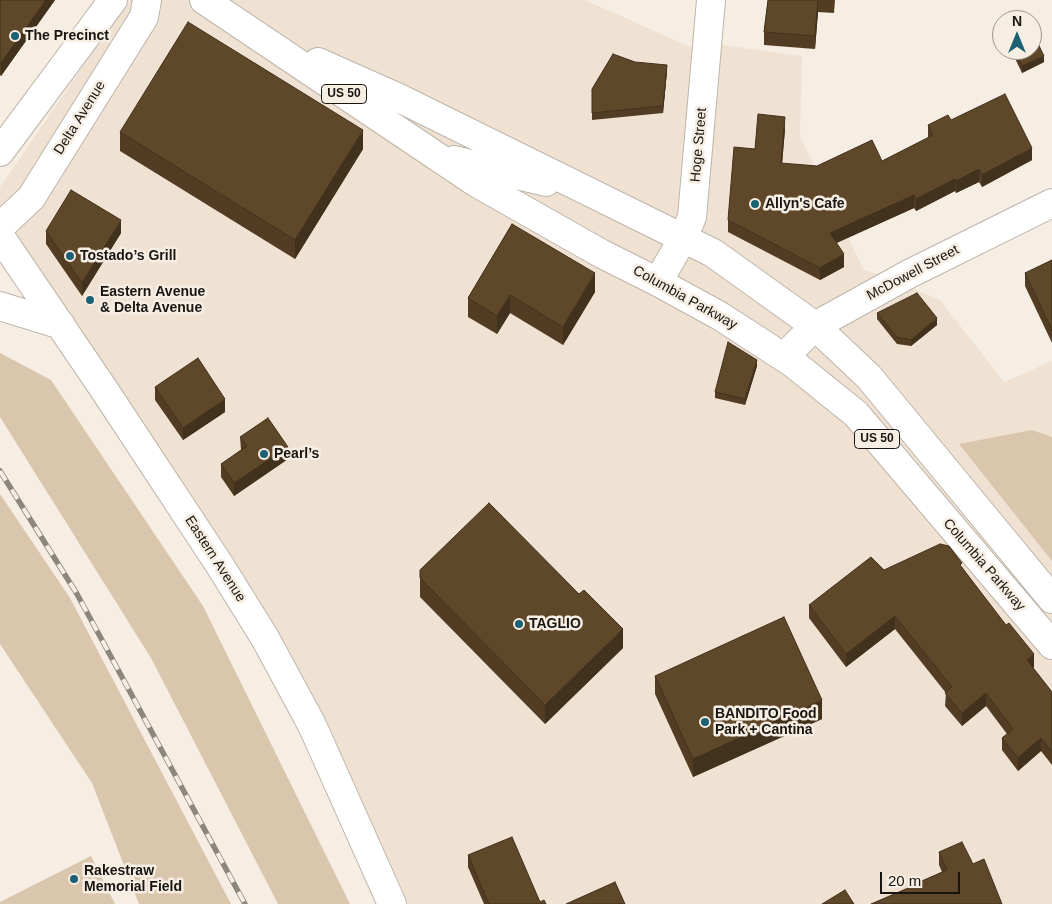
<!DOCTYPE html>
<meta charset="utf-8">
<style>
body{margin:0}
#map{position:relative;width:1052px;height:904px;overflow:hidden;background:#f6ede3;font-family:Arial,sans-serif}
canvas{display:block}
.north{position:absolute;left:992px;top:10px;width:50px;height:50px;box-sizing:border-box;background:#f6ede3;border:1px solid #9d978f;border-radius:50%;rotate:0deg;font-size:14px;font-weight:700;line-height:20px;text-align:center;color:#181512}
.north::after{content:'';display:block;margin:auto;width:18px;height:22px;background:#1c6073;clip-path:polygon(50% 0,100% 100%,50% 72%,0 100%)}
.scale{position:absolute;left:880px;top:872px;width:80px;height:22px;box-sizing:border-box;border:2px solid #181512;border-top:0;padding-left:6px;font-size:15px;line-height:18px;white-space:nowrap;color:#181512;-webkit-text-stroke:4px #f6ede3;paint-order:stroke}
</style>
<div id="map">
<canvas width="1052" height="904"></canvas>
<div class="north">N</div>
<div class="scale">20 m</div>
</div>
<script>
const g = document.querySelector('canvas').getContext('2d');
g.lineJoin = 'round';
function paint(path, color) { g.fillStyle = color; g.fill(path, 'evenodd'); }
const poly = rows => new Path2D(rows.map(r => 'M' + r).join(''));
function stroke(path, color, width, dash) { g.strokeStyle = color; g.lineWidth = width; g.lineCap = dash ? 'butt' : 'round'; g.setLineDash(dash || []); g.stroke(path); }
function label(font, color, halo, rows, align = 'center') {
  g.font = font + ' Arial,sans-serif'; g.lineWidth = 5; g.setLineDash([]); g.textBaseline = 'middle'; g.strokeStyle = halo; g.fillStyle = color; for (const [text, x, y, turn = 0] of rows) {
    g.save(); g.translate(x, y); g.rotate((+turn || 0) * Math.PI / 180); g.textAlign = isNaN(turn) ? turn : align; if (halo) g.strokeText(text, 0, 0); g.fillText(text, 0, 0); g.restore();
  }
}
paint(poly([
 [129,0,585,0,706,54,708,43,802,56,800,136,863,269,914,289,941,301,1004,382,1052,361,1052,904,392,904,262,632,0,247,0,187]
]), '#f0e2d2');
paint(poly([
 [0,353,51,380,203,606,350,904,278,904,151,658,0,417],
 [1032,430,1052,437,1052,561,959,444],
 [0,494,70,598,231,904,139,904,92,783,0,644],
 [91,856,115,904,0,904,0,902]
]), '#dac5ad');
const minor = poly([
 [658,282,683,238,692,217,711,0],
 [784,357,815,326,909,274,1052,203]
]);
const major = poly([
 [0,152,113,0],
 [0,227,31,198,144,17,147,0],
 [0,236,107,394,219,564,265,638,312,725,392,904],
 [0,306,61,325]
]);
const highway = poly([
 [204,0,475,182,602,254,658,282,720,316,794,364,856,414,1052,645],
 [318,62,399,98,713,253,815,326,869,377,1052,599],
 [454,160,546,182]
]);
stroke(minor, '#bdb5ab', 30);
stroke(major, '#bdb5ab', 30);
stroke(highway, '#bdb5ab', 30);
stroke(minor, '#fff', 28);
stroke(major, '#fff', 28);
stroke(highway, '#fff', 28);
const rail = poly([
 [0,471,77,594,245,904]
]);
stroke(rail, '#8c867f', 5.5);
stroke(rail, '#f6ede3', 4, [11]);
paint(poly([
 [0,0,55,0,1,76,0,75],
 [768,0,835,0,834,13,818,12,815,49,764,45,764,32],
 [1011,50,1032,50,1044,62,1022,73],
 [635,62,667,71,663,113,592,120,592,89],
 [951,120,1032,160,982,187,979,182,956,193,955,191,916,211,914,208,836,243,844,267,820,280,728,232,728,220,755,149,785,129,782,164,817,166,882,161,928,138,928,125],
 [120,132,363,149,295,259,120,151],
 [512,224,595,292,563,345,510,313,497,334,468,317,468,298],
 [46,231,121,233,82,296,46,244],
 [1052,260,1052,343,1025,286,1025,273],
 [877,313,937,325,911,346,897,344,877,319],
 [757,366,745,405,715,398,715,392],
 [155,387,225,412,183,440,155,400],
 [240,437,288,459,234,496,221,477,221,464,241,450],
 [962,567,1034,667,1033,668,1052,692,1052,765,1041,751,1018,771,1002,750,1002,738,1007,734,986,706,962,726,945,706,946,693,895,629,846,667,809,618,809,605,884,570],
 [420,570,623,648,545,724,420,597],
 [655,676,822,719,693,777,655,694],
 [939,852,973,864,915,885,915,884,942,872,939,865],
 [468,855,540,902,546,904,484,904,468,867]
]), '#523d24');
paint(poly([
 [46,0,55,0,1,76,1,63],
 [818,0,818,12,815,49,815,36],
 [1044,56,1044,62,1022,73,1022,66],
 [667,65,667,71,663,113,663,106],
 [785,117,785,129,781,176,781,163],
 [363,130,363,149,295,259,295,240],
 [1032,148,1032,160,982,187,982,175],
 [979,169,979,182,956,193,956,181],
 [955,179,955,191,916,211,916,199],
 [914,195,914,208,830,246,830,233],
 [121,220,121,233,82,296,82,283],
 [844,254,844,267,820,280,820,268],
 [595,273,595,292,563,345,563,327],
 [510,295,510,313,497,334,497,316],
 [937,318,937,325,911,346,911,340],
 [757,360,757,366,745,405,745,399],
 [225,399,225,412,183,440,183,428],
 [288,447,288,459,234,496,234,483],
 [895,616,895,629,846,667,846,654],
 [623,629,623,648,545,724,545,705],
 [1034,654,1034,667,1027,673,1027,660],
 [986,693,986,706,962,726,962,713],
 [822,700,822,719,693,777,693,759],
 [1041,738,1041,751,1018,771,1018,758]
]), '#42321d');
const building = poly([
 [0,0,46,0,1,63,0,62,0,0],
 [768,0,818,0,815,36,764,32,768,0],
 [188,22,363,130,295,240,120,132,188,22],
 [1032,31,1044,56,1022,66,1014,50,1032,50,1032,31],
 [613,54,635,62,667,65,663,106,592,113,592,89,613,54],
 [1005,94,1032,148,982,175,979,169,956,181,955,179,916,199,914,195,830,233,844,254,820,268,728,220,734,147,755,149,758,114,785,117,781,163,817,166,872,140,882,161,933,135,928,125,948,115,951,120,1005,94],
 [71,190,121,220,82,283,46,231,71,190],
 [512,224,595,273,563,327,510,295,497,316,468,298,512,224],
 [1052,260,1052,330,1025,273,1052,260],
 [917,293,937,318,911,340,897,337,877,313,917,293],
 [728,342,757,360,745,399,715,392,728,342],
 [198,358,225,399,183,428,155,387,198,358],
 [268,418,288,447,234,483,221,464,247,446,240,437,268,418],
 [489,503,579,594,584,590,623,629,545,705,420,578,420,570,489,503],
 [940,544,949,546,962,563,960,565,1006,625,1009,623,1034,654,1027,660,1052,692,1052,752,1041,738,1018,758,1002,738,1013,729,986,693,962,713,945,693,952,687,895,616,846,654,809,605,871,557,884,570,940,544],
 [784,617,822,700,693,759,655,676,784,617],
 [512,837,540,902,544,900,546,904,489,904,468,855,512,837],
 [962,842,973,864,984,859,1002,904,871,904,915,885,915,884,947,870,939,852,962,842],
 [615,882,625,904,566,904,615,882],
 [845,890,854,904,822,904,845,890]
]);
paint(building, '#5f472a');
stroke(building, '#42321d', 1);
for (const [x, y, r, color] of [
 [15,36,5,"#1c6073"],
 [755,204,5,"#1c6073"],
 [70,256,5,"#1c6073"],
 [90,300,5,"#1c6073"],
 [264,454,5,"#1c6073"],
 [519,624,5,"#1c6073"],
 [705,722,5,"#1c6073"],
 [74,879,5,"#1c6073"]
]) { const dot = new Path2D(); dot.arc(x, y, r, 0, 2 * Math.PI); g.fillStyle = color; g.fill(dot); stroke(dot, '#f6ede3', 2); }
for (const [x, y, w] of [
 [344,94,45],
 [877,439,45]
]) { const box = new Path2D(); box.roundRect(x - w / 2, y - 9.5, w, 19, 4); g.fillStyle = '#f6ede3'; g.fill(box); stroke(box, '#181512', 1); }
label('bold 12px', '#181512', null, [
 ["US 50",344,94],
 ["US 50",877,439]
]);
label('bold 14px', '#181512', '#f6ede3', [
 ["The Precinct",25,36],
 ["Allyn's Cafe",765,204],
 ["Tostado’s Grill",80,256],
 ["Eastern Avenue",100,292],
 ["& Delta Avenue",100,308],
 ["Pearl’s",274,454],
 ["TAGLIO",529,624],
 ["BANDITO Food",715,714],
 ["Park + Cantina",715,730],
 ["Rakestraw",84,871],
 ["Memorial Field",84,887]
], 'left');
label('14px', '#181512', '#f6ede3', [
 ["Delta Avenue",80,118,-58],
 ["Hoge Street",699,145,-85],
 ["McDowell Street",913,273,-28],
 ["Columbia Parkway",685,298,29],
 ["Eastern Avenue",215,559,57],
 ["Columbia Parkway",984,565,49]
]);
</script>
